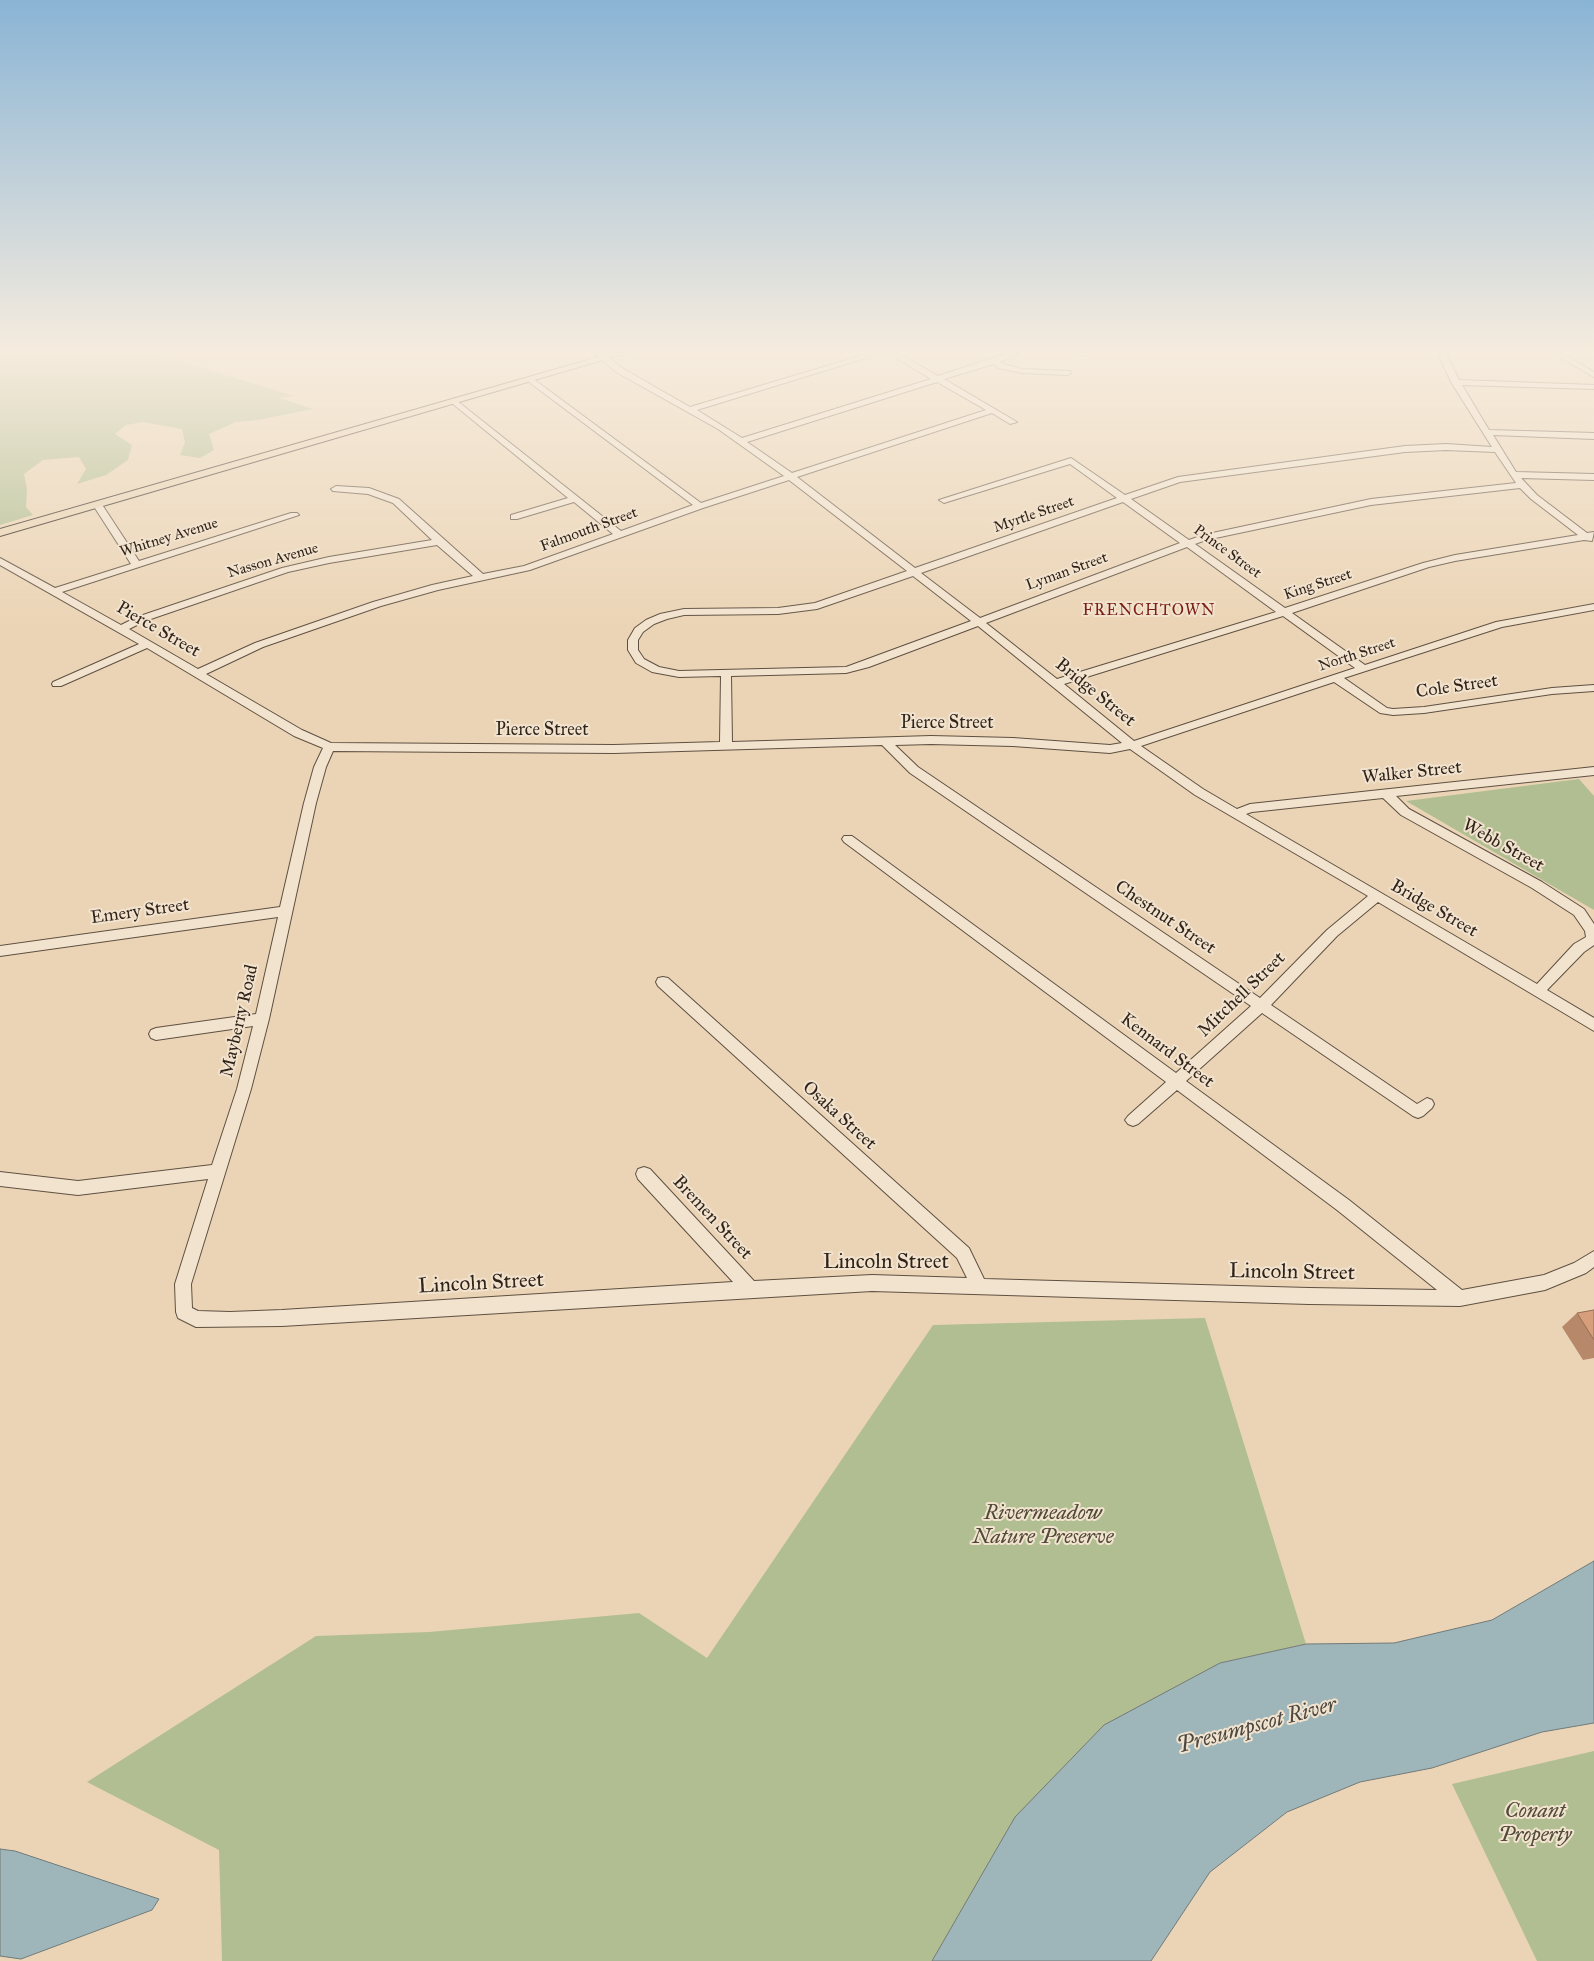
<!DOCTYPE html>
<style>
body{margin:0}
canvas{display:block;background:#ebd4b5}
</style>
<canvas width="1594" height="1961"></canvas>
<script>
const g = document.querySelector('canvas').getContext('2d');
g.lineJoin = 'round';
function paint(path, color) { g.fillStyle = color; g.fill(path, 'evenodd'); }
const poly = rows => new Path2D(rows.map(r => 'M' + r).join(''));
function stroke(path, color, width, dash) { g.strokeStyle = color; g.lineWidth = width; g.lineCap = dash ? 'butt' : 'round'; g.setLineDash(dash || []); g.stroke(path); }
function label(font, color, halo, rows, align = 'center') {
  g.font = font + ' "IM FELL Great Primer",serif'; g.lineWidth = 4; g.setLineDash([]); g.textBaseline = 'middle'; g.strokeStyle = halo; g.fillStyle = color; for (const [text, x, y, turn = 0] of rows) {
    g.save(); g.translate(x, y); g.rotate((+turn || 0) * Math.PI / 180); g.textAlign = isNaN(turn) ? turn : align; if (halo) g.strokeText(text, 0, 0); g.fillText(text, 0, 0); g.restore();
  }
}
paint(poly([
 [0,353,153,353,294,396,279,398,313,409,258,420,236,422,209,434,214,450,200,458,180,455,185,442,182,429,143,422,126,425,115,434,132,445,128,460,106,475,77,484,86,469,79,457,43,460,24,474,27,489,26,507,33,515,0,525],
 [1579,779,1594,796,1594,910,1406,801],
 [1205,1318,1306,1644,1220,1663,1015,1817,932,1961,222,1961,219,1850,87,1782,316,1636,429,1632,639,1613,707,1658,933,1325],
 [1594,1751,1594,1961,1537,1961,1452,1784]
]), '#b1be92');
const water = poly([
 [1594,1561,1594,1723,1542,1732,1432,1768,1360,1782,1287,1812,1210,1872,1151,1961,932,1961,1015,1817,1104,1725,1220,1663,1306,1644,1394,1643,1492,1620,1594,1561],
 [0,1849,15,1851,159,1899,152,1910,21,1959,0,1956,0,1849]
]);
paint(water, '#9eb5b9');
stroke(water, '#727b79', 1);
const minor = poly([
 [594,353,603,353,622,368,690,407,870,353,882,353,697,410,742,438,931,379,888,353,898,353,938,376,1008,353,1019,353,1000,362,1004,364,1022,369,1070,371,1071,373,1067,375,1022,373,998,368,994,364,944,379,1017,422,1010,424,992,413,797,477,915,568,1117,498,1070,464,947,502,944,503,939,500,1071,458,1125,495,1178,477,1405,446,1446,444,1492,447,1451,382,1438,353,1446,353,1459,380,1594,385,1594,389,1462,385,1489,430,1594,433,1594,439,1493,435,1516,472,1594,474,1594,480,1521,478,1537,495,1587,533,1594,532,1592,541,1584,540,1455,561,1429,567,1292,613,1365,665,1496,622,1594,604,1594,610,1502,627,1344,678,1387,708,1393,709,1424,707,1552,688,1594,685,1594,691,1552,694,1424,713,1393,715,1380,713,1334,682,1141,746,1203,789,1237,809,1250,804,1594,767,1594,775,1396,796,1409,809,1542,882,1584,909,1594,924,1594,945,1584,952,1547,990,1594,1018,1594,1031,1378,902,1337,936,1271,1005,1417,1104,1427,1098,1432,1100,1434,1104,1432,1108,1423,1116,1418,1118,1413,1116,1262,1013,1186,1081,1349,1200,1462,1290,1544,1275,1574,1263,1594,1251,1594,1267,1586,1273,1545,1290,1460,1306,1309,1304,872,1291,282,1326,196,1327,178,1318,176,1312,175,1284,208,1179,78,1195,0,1186,0,1172,78,1181,212,1165,237,1089,253,1026,156,1040,151,1038,149,1034,151,1030,156,1028,256,1014,278,917,0,956,0,946,280,907,304,803,314,767,323,748,294,736,147,648,61,686,53,686,52,684,53,682,139,644,0,565,0,558,55,588,131,564,93,505,98,502,101,503,139,561,291,513,297,513,299,515,62,592,121,625,137,617,282,568,329,557,432,540,393,503,368,494,333,491,331,489,336,486,369,488,399,499,483,574,524,566,613,534,574,502,517,519,511,519,511,515,568,498,453,404,453,400,456,400,621,531,693,505,529,382,529,378,532,378,701,503,784,476,718,429,616,372,594,353],
 [937,382,986,410,792,473,747,442,937,382],
 [1446,450,1495,452,1516,483,1371,499,1203,535,1189,540,1131,499,1180,482,1405,452,1446,450],
 [789,480,907,571,815,603,778,608,684,609,660,614,646,620,635,628,628,640,628,650,636,663,652,672,679,677,721,676,720,742,614,745,331,743,302,730,206,674,263,647,381,606,438,590,530,570,703,508,789,480],
 [1520,488,1531,499,1578,535,1455,555,1423,563,1285,608,1195,544,1206,540,1371,505,1520,488],
 [1123,502,1180,543,980,618,921,573,1123,502],
 [437,545,473,576,432,585,373,602,255,643,198,669,129,629,145,621,288,572,329,563,437,545],
 [1187,547,1276,612,1057,679,986,623,1187,547],
 [913,576,971,621,846,667,679,671,659,667,644,659,638,650,638,640,643,632,654,624,667,619,684,615,778,614,817,609,913,576],
 [1283,616,1355,668,1134,741,1064,684,1283,616],
 [978,626,1122,743,1110,745,1013,738,931,736,732,742,731,676,846,673,869,667,978,626],
 [931,744,1013,746,1110,753,1130,749,1195,795,1368,896,1327,930,1260,998,918,767,895,745,931,744],
 [882,745,910,773,1251,1006,1176,1073,852,836,844,836,842,839,844,842,1166,1082,1128,1116,1125,1120,1128,1124,1133,1126,1138,1124,1177,1090,1337,1210,1437,1290,1309,1288,984,1279,969,1248,668,978,663,977,658,978,656,982,658,986,957,1258,967,1278,872,1275,754,1281,650,1169,644,1167,638,1169,636,1174,638,1179,733,1282,282,1310,230,1312,198,1311,192,1308,191,1284,251,1089,269,1019,316,803,326,767,333,751,614,753,882,745],
 [1383,798,1401,815,1532,888,1574,915,1585,931,1586,937,1574,944,1537,984,1246,814,1252,812,1383,798],
 [1076,353,1086,353,1087,354,1083,356,1076,353],
 [1552,353,1562,353,1594,372,1594,377,1552,353]
]);
const major = poly([
 [612,353,627,353,0,536,0,529,612,353]
]);
stroke(minor, '#5f5041', 2);
stroke(major, '#30241a', 2);
paint(minor, '#f2e3cf');
paint(major, '#ebd4b5');
paint(poly([
 [1594,1310,1594,1358,1583,1360,1562,1327,1577,1313]
]), '#b8886a');
const building = poly([
 [1594,1310,1594,1340,1577,1313,1594,1310]
]);
paint(building, '#d69e7b');
stroke(building, '#966f56', 1);
const sky = g.createLinearGradient(0, 0, 0, 628);
sky.addColorStop(0, '#8ab4d5');
sky.addColorStop(0.56, '#f6ecde');
sky.addColorStop(1, '#f6ecde00');
g.fillStyle = sky;
g.fillRect(0, 0, 1594, 628);
label('15px', '#30241a', '#f2e3cf', [
 ["Myrtle Street",1034,515,-19],
 ["Falmouth Street",589,530,-20],
 ["Whitney Avenue",169,538,-17],
 ["Prince Street",1227,552,36],
 ["Nasson Avenue",273,561,-16],
 ["Lyman Street",1067,572,-20],
 ["King Street",1318,585,-18],
 ["North Street",1357,655,-18]
]);
g.letterSpacing = '1px';
label('16px', '#7a1f14', '#f2e3cf', [
 ["FRENCHTOWN",1149,611]
]);
g.letterSpacing = '0px';
label('18px', '#30241a', '#f2e3cf', [
 ["Pierce Street",158,630,30],
 ["Cole Street",1457,687,-8],
 ["Bridge Street",1095,693,39],
 ["Pierce Street",947,724],
 ["Pierce Street",542,731],
 ["Walker Street",1412,773,-6],
 ["Webb Street",1503,846,29],
 ["Bridge Street",1434,909,30],
 ["Emery Street",140,912,-8],
 ["Chestnut Street",1165,918,34],
 ["Mitchell Street",1242,995,-44],
 ["Mayberry Road",240,1021,-77],
 ["Kennard Street",1167,1051,37],
 ["Osaka Street",839,1116,42],
 ["Bremen Street",712,1218,47]
]);
label('21px', '#30241a', '#f2e3cf', [
 ["Lincoln Street",886,1263],
 ["Lincoln Street",1292,1273,1],
 ["Lincoln Street",481,1284,-3]
]);
label('italic 21px', '#504a38', '#f2e3cf', [
 ["Rivermeadow",1043,1514],
 ["Nature Preserve",1043,1538],
 ["Conant",1535,1812],
 ["Property",1535,1836]
]);
label('italic 22px', '#4c4842', '#f2e3cf', [
 ["Presumpscot River",1257,1726,-15]
]);
</script>
